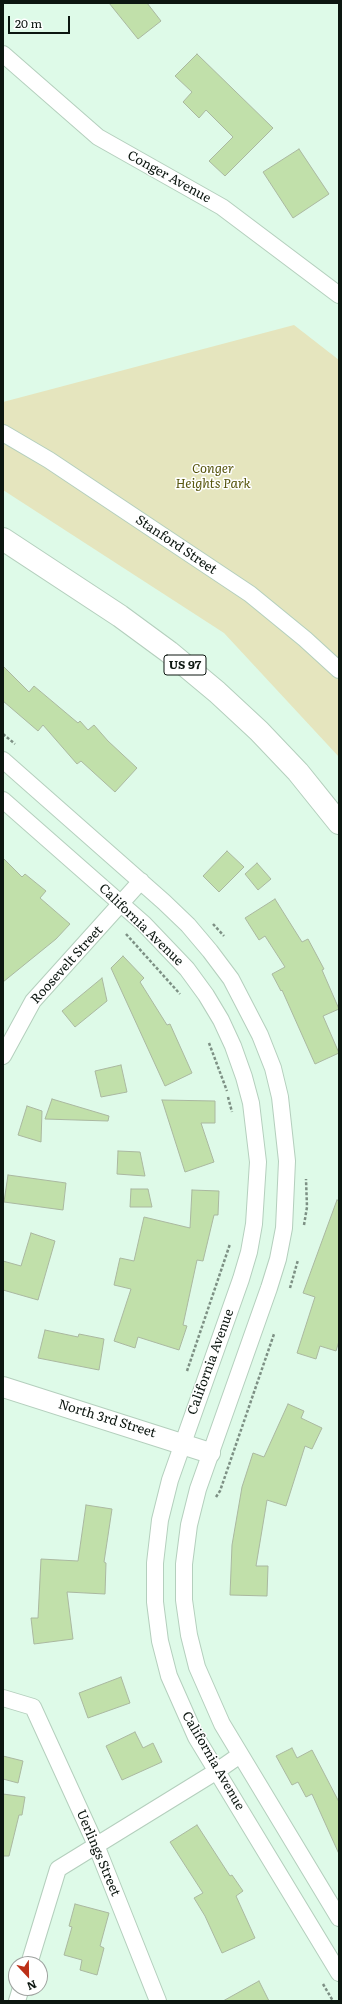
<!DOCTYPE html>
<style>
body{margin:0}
#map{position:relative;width:342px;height:2004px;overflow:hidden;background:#defae8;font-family:Literata,serif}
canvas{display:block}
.frame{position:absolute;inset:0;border:4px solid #0c1610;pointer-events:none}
.north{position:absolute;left:8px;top:1956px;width:40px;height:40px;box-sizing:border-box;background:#fff;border:1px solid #9ea29f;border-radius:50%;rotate:158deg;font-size:11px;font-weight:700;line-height:16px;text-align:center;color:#0c1610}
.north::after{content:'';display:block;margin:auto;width:14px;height:18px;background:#bc3017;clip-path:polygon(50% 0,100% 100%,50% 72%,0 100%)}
.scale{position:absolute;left:8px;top:16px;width:62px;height:18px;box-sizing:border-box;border:2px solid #0c1610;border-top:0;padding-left:5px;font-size:12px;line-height:14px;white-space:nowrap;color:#0c1610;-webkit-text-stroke:3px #fff;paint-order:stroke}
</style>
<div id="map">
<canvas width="342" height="2004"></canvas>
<div class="frame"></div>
<div class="north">N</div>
<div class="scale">20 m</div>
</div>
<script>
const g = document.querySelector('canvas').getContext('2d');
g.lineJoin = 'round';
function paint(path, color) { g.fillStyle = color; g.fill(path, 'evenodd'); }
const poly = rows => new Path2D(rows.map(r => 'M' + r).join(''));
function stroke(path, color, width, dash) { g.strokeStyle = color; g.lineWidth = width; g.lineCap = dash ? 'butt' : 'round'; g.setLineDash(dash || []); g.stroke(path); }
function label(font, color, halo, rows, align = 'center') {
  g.font = font + ' Literata,serif'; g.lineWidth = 3; g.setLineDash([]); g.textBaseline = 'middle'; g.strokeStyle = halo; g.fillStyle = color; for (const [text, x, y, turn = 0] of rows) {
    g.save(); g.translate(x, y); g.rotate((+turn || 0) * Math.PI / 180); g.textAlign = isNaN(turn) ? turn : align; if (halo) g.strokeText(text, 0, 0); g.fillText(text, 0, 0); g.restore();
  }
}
paint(poly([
 [294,325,339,360,339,757,224,633,3,490,3,402]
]), '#e5e5be');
const building = poly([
 [109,3,147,3,161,21,138,39,109,3],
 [197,54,273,128,225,176,209,161,233,137,206,110,199,118,183,102,192,92,175,76,197,54],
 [299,149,329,194,293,218,263,172,299,149],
 [3,666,29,692,34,686,78,723,80,721,88,730,94,725,108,741,137,768,115,792,81,761,77,764,43,725,38,731,3,701,3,666],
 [227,851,244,867,219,892,203,876,227,851],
 [3,858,22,877,25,874,46,891,40,898,70,924,56,939,3,982,3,858],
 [257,863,271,879,258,890,245,874,257,863],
 [275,899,302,942,308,939,324,969,322,970,339,1009,323,1016,339,1053,315,1064,282,990,281,991,272,974,285,967,265,936,259,940,245,918,275,899],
 [123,956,144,978,140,982,167,1025,170,1024,192,1073,165,1086,111,968,123,956],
 [102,978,107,1001,75,1027,62,1011,102,978],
 [121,1065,127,1092,101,1097,95,1071,121,1065],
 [52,1099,109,1116,108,1121,45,1119,52,1099],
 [162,1100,215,1101,215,1123,201,1123,214,1162,185,1172,162,1100],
 [27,1106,42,1111,41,1142,18,1135,27,1106],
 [118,1151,140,1152,145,1176,117,1174,118,1151],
 [8,1175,66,1183,63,1210,4,1202,8,1175],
 [131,1189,148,1189,152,1207,130,1207,131,1189],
 [192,1190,219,1191,218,1215,214,1215,203,1261,197,1260,183,1325,187,1326,179,1350,138,1337,135,1348,114,1341,131,1289,114,1285,120,1258,134,1261,144,1217,190,1228,192,1190],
 [337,1200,339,1201,339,1341,336,1351,320,1346,316,1359,297,1353,315,1297,303,1293,337,1200],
 [31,1233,55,1241,38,1300,3,1290,3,1261,21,1266,31,1233],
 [45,1330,78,1337,79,1334,104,1339,99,1370,38,1358,45,1330],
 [288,1404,304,1411,301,1418,322,1428,312,1449,305,1446,286,1506,267,1500,256,1566,268,1566,267,1596,230,1595,232,1545,242,1487,253,1453,264,1457,288,1404],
 [86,1505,112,1509,104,1562,106,1563,105,1594,67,1592,73,1639,34,1644,31,1618,38,1618,41,1559,78,1561,86,1505],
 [121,1677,130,1703,88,1718,79,1693,121,1677],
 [135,1732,143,1748,153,1743,162,1762,122,1780,106,1746,135,1732],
 [292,1748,297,1758,312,1750,339,1802,339,1854,312,1794,306,1797,298,1782,292,1785,276,1756,292,1748],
 [3,1756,23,1761,18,1783,3,1779,3,1756],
 [3,1794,25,1797,22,1815,19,1815,9,1856,3,1856,3,1794],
 [197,1825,230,1876,232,1875,243,1891,236,1896,255,1938,222,1953,205,1916,194,1898,203,1893,170,1842,197,1825],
 [75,1904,109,1913,100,1946,104,1948,97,1975,80,1970,82,1960,64,1955,72,1927,69,1926,75,1904],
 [259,1981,269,2001,223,2001,259,1981]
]);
paint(building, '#c1e0aa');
stroke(building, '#aab8a0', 1);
const minor = poly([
 [3,54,98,137,222,207,339,295],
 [3,433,49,460,250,594,305,639,339,670],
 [3,760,164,902,188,925,210,951,231,979,260,1035,273,1068,280,1097,287,1161,284,1228,278,1259,269,1288,198,1489,189,1525,184,1564,184,1600,189,1635,197,1667,222,1724,339,1918],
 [3,800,144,924,187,969,206,995,221,1020,233,1046,244,1077,251,1103,258,1162,254,1224,249,1252,241,1279,170,1480,160,1520,155,1563,155,1602,160,1641,169,1676,196,1737,339,1973],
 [3,1056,33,1001,141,881],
 [3,1698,33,1707,96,1845,158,2001],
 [29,1964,58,1869,217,1771,240,1755],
 [17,2001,21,1988]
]);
const tertiary = poly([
 [3,1387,210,1453]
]);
const trunk = poly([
 [3,539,120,616,169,652,217,692,259,731,298,772,339,823]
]);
stroke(minor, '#b4cfbd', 18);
stroke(tertiary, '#b4cfbd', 22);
stroke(trunk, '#b4cfbd', 24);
stroke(poly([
 [3,734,15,744],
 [213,924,224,936],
 [126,934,180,994],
 [209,1043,227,1091],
 [228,1097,232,1112],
 [304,1225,307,1207,306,1179],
 [290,1288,298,1260],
 [187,1371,230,1244],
 [216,1497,220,1491,274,1334],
 [323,1984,333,2001]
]), '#7d9084', 2.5, [3, 2]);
stroke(minor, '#fff', 16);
stroke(tertiary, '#fff', 20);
stroke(trunk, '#fff', 22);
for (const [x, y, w] of [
 [185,665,42]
]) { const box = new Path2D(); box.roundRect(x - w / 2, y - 10, w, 20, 3); g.fillStyle = '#fff'; g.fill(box); stroke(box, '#0c1610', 1); }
label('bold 12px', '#0c1610', null, [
 ["US 97",185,665]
]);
label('13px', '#0c1610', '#fff', [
 ["Conger Avenue",169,177,29],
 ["Stanford Street",176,545,34],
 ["California Avenue",141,925,44],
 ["Roosevelt Street",67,965,-48],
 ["California Avenue",211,1362,-70],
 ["North 3rd Street",107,1419,17],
 ["California Avenue",213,1761,60],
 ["Uerlings Street",98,1853,67]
]);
label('italic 13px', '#56540c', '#fff', [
 ["Conger",213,469],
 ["Heights Park",213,484]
]);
</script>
